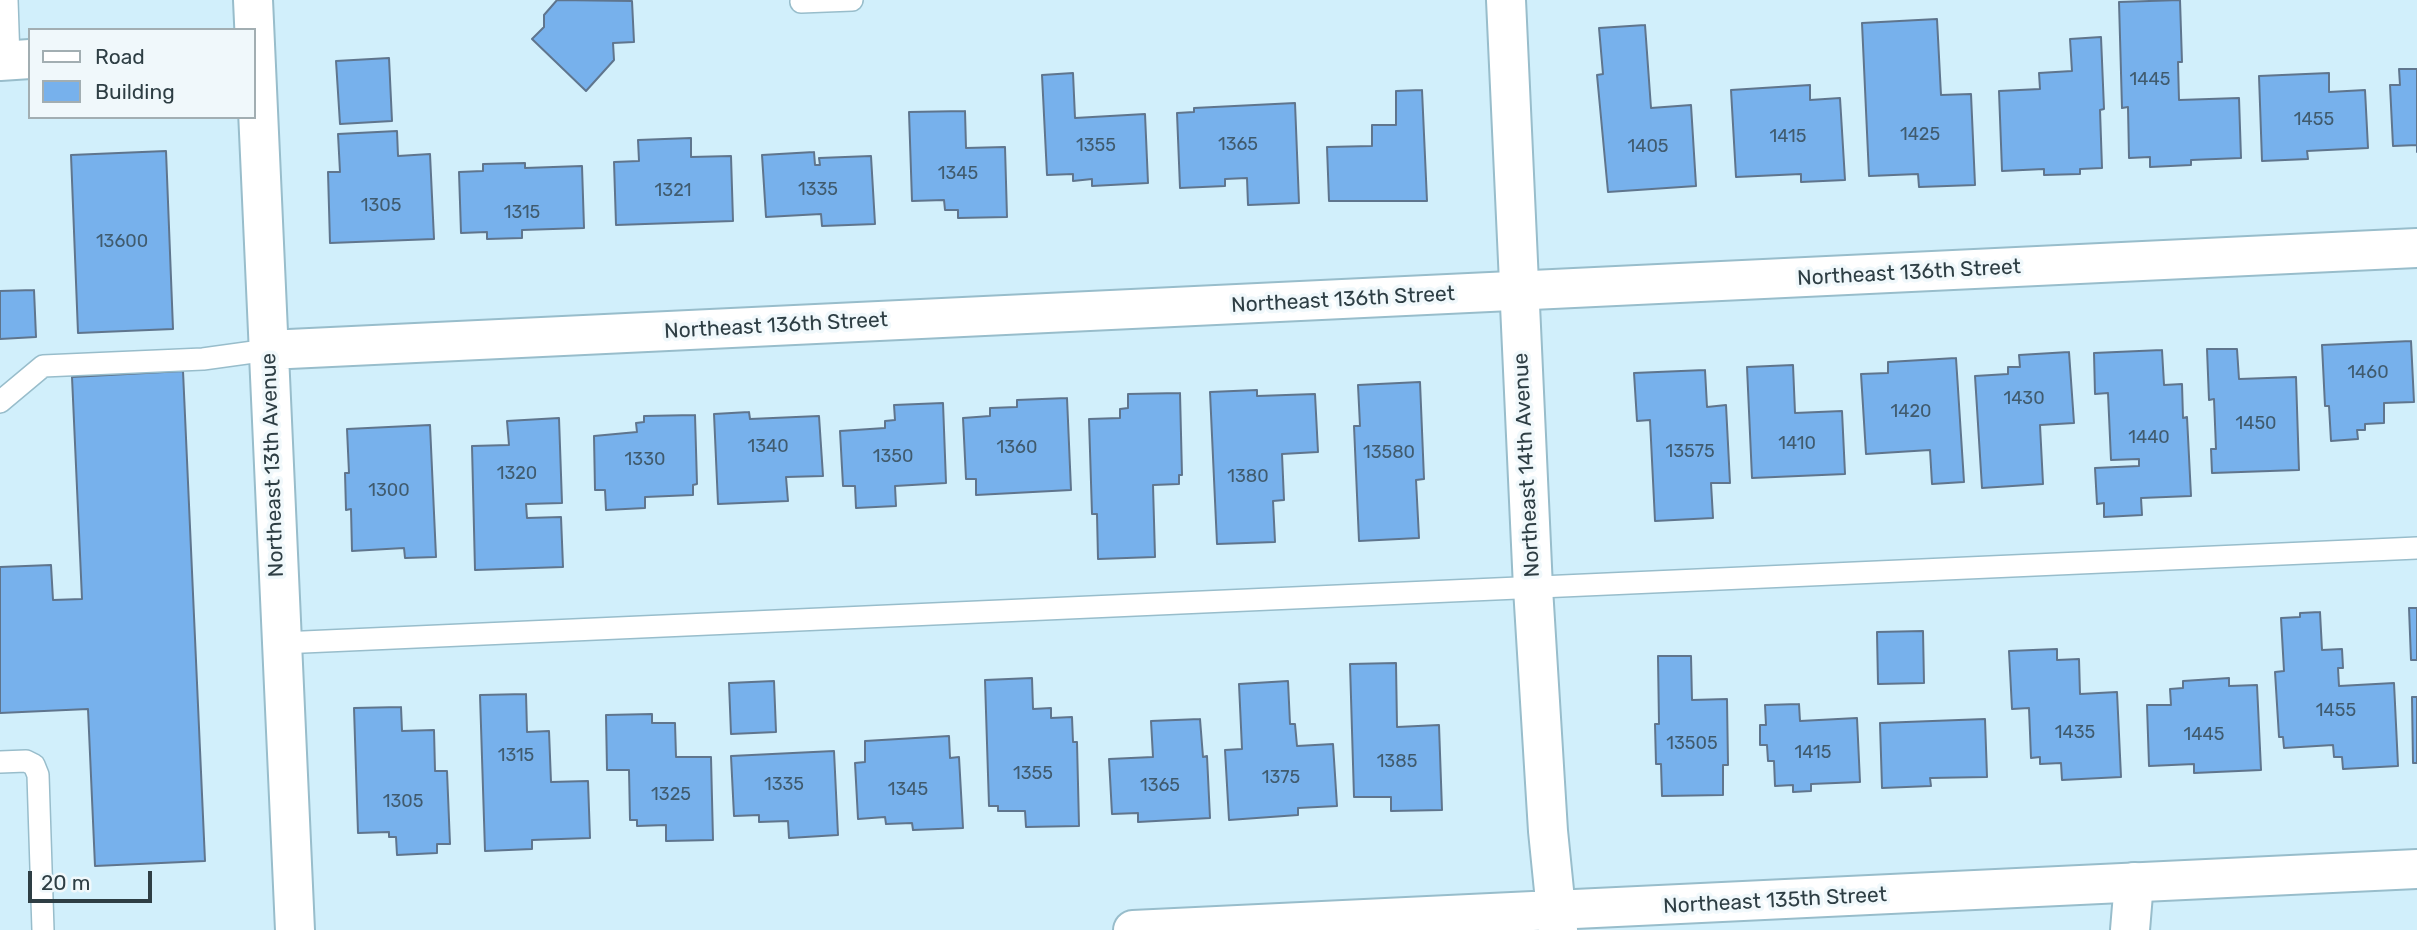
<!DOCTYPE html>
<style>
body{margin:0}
#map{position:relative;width:2417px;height:930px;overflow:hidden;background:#d1effb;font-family:Rubik,sans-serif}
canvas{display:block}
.legend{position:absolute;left:28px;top:28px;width:228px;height:91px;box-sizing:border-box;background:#f0f8fb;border:2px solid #a2aeb2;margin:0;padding:9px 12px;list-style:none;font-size:21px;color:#2e3e44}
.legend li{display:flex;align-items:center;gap:14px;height:35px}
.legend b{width:35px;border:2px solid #a2aeb2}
.scale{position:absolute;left:28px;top:871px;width:124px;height:32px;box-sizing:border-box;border:4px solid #2e3e44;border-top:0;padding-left:9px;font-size:21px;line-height:24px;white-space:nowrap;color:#2e3e44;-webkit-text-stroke:5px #f0f8fb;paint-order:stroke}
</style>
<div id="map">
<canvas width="2417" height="930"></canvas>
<ul class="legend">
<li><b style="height:9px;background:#fff"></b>Road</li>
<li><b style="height:19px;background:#77b1ec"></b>Building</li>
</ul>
<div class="scale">20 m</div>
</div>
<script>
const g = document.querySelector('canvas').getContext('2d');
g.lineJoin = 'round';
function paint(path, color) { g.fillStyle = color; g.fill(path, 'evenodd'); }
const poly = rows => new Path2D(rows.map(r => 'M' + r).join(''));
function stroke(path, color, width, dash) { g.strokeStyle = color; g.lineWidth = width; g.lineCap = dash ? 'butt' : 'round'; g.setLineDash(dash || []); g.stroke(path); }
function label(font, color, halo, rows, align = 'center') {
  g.font = font + ' Rubik,sans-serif'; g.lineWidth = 7; g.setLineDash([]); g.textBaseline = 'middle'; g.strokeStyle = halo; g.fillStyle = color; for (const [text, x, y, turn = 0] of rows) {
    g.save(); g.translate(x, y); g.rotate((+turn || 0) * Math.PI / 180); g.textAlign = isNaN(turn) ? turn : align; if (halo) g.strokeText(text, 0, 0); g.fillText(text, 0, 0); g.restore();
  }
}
const building = poly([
 [557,0,632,1,634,42,613,43,614,60,586,91,532,39,544,27,544,15,557,0],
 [2180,0,2182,62,2178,62,2179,100,2239,98,2241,158,2191,160,2191,165,2150,167,2150,157,2129,158,2128,107,2122,108,2119,2,2180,0],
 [1937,19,1941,95,1971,94,1975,185,1919,187,1918,174,1869,176,1862,23,1937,19],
 [1645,25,1651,108,1691,105,1696,186,1608,192,1597,75,1603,74,1599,28,1645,25],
 [2101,37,2104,109,2100,110,2102,168,2080,169,2080,174,2044,175,2044,169,2002,171,1999,91,2040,89,2039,73,2072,71,2070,39,2101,37],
 [389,58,392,121,340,124,336,61,389,58],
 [2399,69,2417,69,2417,152,2417,145,2393,146,2390,85,2400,85,2399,69],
 [1073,73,1075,118,1145,114,1148,183,1092,186,1092,179,1073,181,1073,174,1047,175,1042,75,1073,73],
 [2329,73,2329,92,2365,90,2368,148,2307,151,2308,159,2262,161,2259,76,2329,73],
 [1810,85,1810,100,1840,98,1845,180,1801,182,1801,174,1736,177,1731,90,1810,85],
 [1422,90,1427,201,1329,201,1327,147,1372,146,1372,125,1396,125,1396,91,1422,90],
 [1295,103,1299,203,1248,205,1247,178,1225,179,1225,186,1180,188,1177,113,1194,112,1194,108,1295,103],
 [965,111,966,148,1005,147,1007,217,958,218,958,210,945,210,944,200,912,201,909,112,965,111],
 [397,131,398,156,430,154,434,239,330,243,328,172,340,172,338,134,397,131],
 [691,138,691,157,731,156,733,221,616,225,614,162,639,161,638,140,691,138],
 [166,151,173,329,78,333,71,155,166,151],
 [814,152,815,165,820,165,819,158,871,156,875,224,822,226,821,214,766,217,762,155,814,152],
 [525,163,525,168,582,166,584,228,522,230,522,238,487,239,487,232,461,233,459,172,483,171,483,164,525,163],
 [34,290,36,337,0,339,0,291,34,290],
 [2411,341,2414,402,2384,403,2384,423,2365,424,2365,430,2357,430,2358,439,2331,441,2329,406,2325,406,2322,345,2411,341],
 [2207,349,2237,349,2239,379,2296,377,2299,470,2212,473,2211,449,2216,449,2214,399,2209,400,2207,349],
 [2162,350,2164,385,2182,384,2183,418,2187,417,2191,496,2141,498,2142,515,2104,517,2104,503,2097,504,2095,468,2139,466,2139,459,2111,460,2108,393,2095,394,2094,353,2162,350],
 [2069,352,2074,423,2040,425,2043,484,1982,488,1975,376,2008,374,2008,367,2020,367,2019,355,2069,352],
 [1956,358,1964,482,1932,484,1930,450,1866,454,1861,374,1888,373,1888,362,1956,358],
 [1793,365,1795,413,1842,411,1845,474,1752,478,1747,367,1793,365],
 [1705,370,1707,407,1726,405,1730,483,1711,483,1713,518,1655,521,1650,420,1637,421,1634,373,1705,370],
 [183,371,205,861,95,866,88,709,0,713,0,567,51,565,53,600,82,599,72,377,183,371],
 [1420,382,1424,479,1416,480,1419,538,1359,541,1354,426,1360,426,1358,385,1420,382],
 [1257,390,1257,396,1315,394,1318,452,1282,454,1284,500,1273,501,1275,542,1217,544,1210,392,1257,390],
 [1180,393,1182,475,1179,475,1179,484,1153,485,1155,557,1098,559,1097,514,1092,514,1089,419,1120,418,1120,409,1128,408,1128,394,1180,393],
 [1067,398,1071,490,976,495,976,479,966,479,963,418,990,416,990,408,1017,407,1017,400,1067,398],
 [943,403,946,483,895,486,896,506,856,508,855,486,843,486,840,431,885,428,885,421,895,420,894,405,943,403],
 [749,412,750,419,819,416,823,476,786,477,788,501,718,504,714,414,749,412],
 [695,415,697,484,693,485,693,495,645,497,645,508,606,510,605,490,595,490,594,436,637,432,636,423,644,422,644,416,695,415],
 [559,418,562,503,526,504,527,518,561,517,563,567,475,570,472,446,509,445,507,421,559,418],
 [430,425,436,557,405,558,404,548,352,551,351,509,346,510,345,473,349,473,347,429,430,425],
 [2409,608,2417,608,2417,660,2411,660,2409,608],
 [2320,612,2322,650,2342,649,2343,668,2338,668,2339,686,2394,683,2398,766,2343,769,2342,757,2334,757,2333,745,2284,748,2283,737,2279,737,2275,672,2284,671,2281,618,2300,617,2300,613,2320,612],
 [1923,631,1924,683,1878,684,1877,632,1923,631],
 [2057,649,2057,660,2079,659,2080,694,2117,692,2121,777,2062,780,2061,763,2040,764,2040,757,2031,758,2029,708,2012,709,2009,651,2057,649],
 [1658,656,1691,656,1692,700,1727,699,1728,765,1723,765,1723,795,1662,796,1661,764,1656,764,1655,724,1659,724,1658,656],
 [1396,663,1397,727,1439,725,1442,810,1391,811,1391,797,1354,797,1350,664,1396,663],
 [1032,678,1033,709,1051,708,1051,718,1072,717,1073,742,1077,742,1079,826,1026,827,1025,811,998,811,998,806,989,806,985,680,1032,678],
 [2229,678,2229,686,2257,685,2261,770,2194,773,2194,764,2149,766,2147,705,2171,705,2170,689,2183,688,2183,681,2229,678],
 [774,681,776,732,731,734,729,683,774,681],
 [1288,681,1290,724,1295,724,1297,746,1333,744,1337,806,1298,808,1298,815,1229,820,1225,750,1242,749,1239,684,1288,681],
 [526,694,527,732,549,731,551,782,588,781,590,838,532,840,532,849,485,851,480,695,526,694],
 [2412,697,2417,697,2417,763,2413,763,2412,697],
 [1799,704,1800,721,1857,718,1860,782,1811,784,1811,791,1793,792,1793,785,1775,786,1774,761,1768,761,1767,745,1760,745,1760,725,1766,725,1765,705,1799,704],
 [401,707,402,731,434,730,435,771,447,771,450,844,437,844,437,853,397,855,396,837,389,837,389,832,358,833,354,708,401,707],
 [652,714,652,723,675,723,676,757,711,757,713,840,666,841,666,825,637,826,637,820,630,820,629,770,607,770,606,715,652,714],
 [1200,719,1203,757,1207,756,1210,818,1138,822,1138,813,1112,814,1109,759,1153,757,1151,721,1200,719],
 [1985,719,1987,777,1930,778,1931,786,1882,788,1880,723,1985,719],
 [949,736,950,758,959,757,963,828,913,830,912,823,886,824,885,817,858,819,855,763,865,762,865,741,949,736],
 [834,751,838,835,789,838,788,821,759,822,759,815,734,816,731,756,834,751]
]);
paint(building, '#77b1ec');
stroke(building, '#5f758d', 2);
const lane = poly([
 [7,0,9,60],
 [801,2,852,0],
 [0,402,43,366,203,359,268,350],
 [281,643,2417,548],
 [0,762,26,761,34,765,38,775,43,930]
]);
const street = poly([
 [253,0,295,930],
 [0,61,30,59],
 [268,350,2417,248],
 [2130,930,2134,882]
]);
const secondary = poly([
 [1506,0,1533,588,1548,831,1558,930],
 [1133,930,2417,869]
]);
stroke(lane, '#98bdcb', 24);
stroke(street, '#98bdcb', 42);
stroke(secondary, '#98bdcb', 42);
stroke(lane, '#fff', 21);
stroke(street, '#fff', 38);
stroke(secondary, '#fff', 38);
label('18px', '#405b6e', null, [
 ["1445",2150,80],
 ["1455",2314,120],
 ["1425",1920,135],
 ["1415",1788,137],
 ["1365",1238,145],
 ["1355",1096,146],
 ["1405",1648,147],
 ["1345",958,174],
 ["1335",818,190],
 ["1321",673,191],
 ["1305",381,206],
 ["1315",522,213],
 ["13600",122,242],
 ["1460",2368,373],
 ["1430",2024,399],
 ["1420",1911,412],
 ["1450",2256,424],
 ["1440",2149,438],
 ["1410",1797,444],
 ["1340",768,447],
 ["1360",1017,448],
 ["13575",1690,452],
 ["13580",1389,453],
 ["1350",893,457],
 ["1330",645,460],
 ["1320",517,474],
 ["1380",1248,477],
 ["1300",389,491],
 ["1455",2336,711],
 ["1435",2075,733],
 ["1445",2204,735],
 ["13505",1692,744],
 ["1415",1813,753],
 ["1315",516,756],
 ["1385",1397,762],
 ["1355",1033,774],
 ["1375",1281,778],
 ["1335",784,785],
 ["1365",1160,786],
 ["1345",908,790],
 ["1325",671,795],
 ["1305",403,802]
]);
label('21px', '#2e3e44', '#f0f8fb', [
 ["Northeast 136th Street",1909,273,-3],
 ["Northeast 136th Street",1343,300,-3],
 ["Northeast 136th Street",776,326,-3],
 ["Northeast 13th Avenue",273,465,-92],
 ["Northeast 14th Avenue",1527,465,-93],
 ["Northeast 135th Street",1775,901,-3]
]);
</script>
